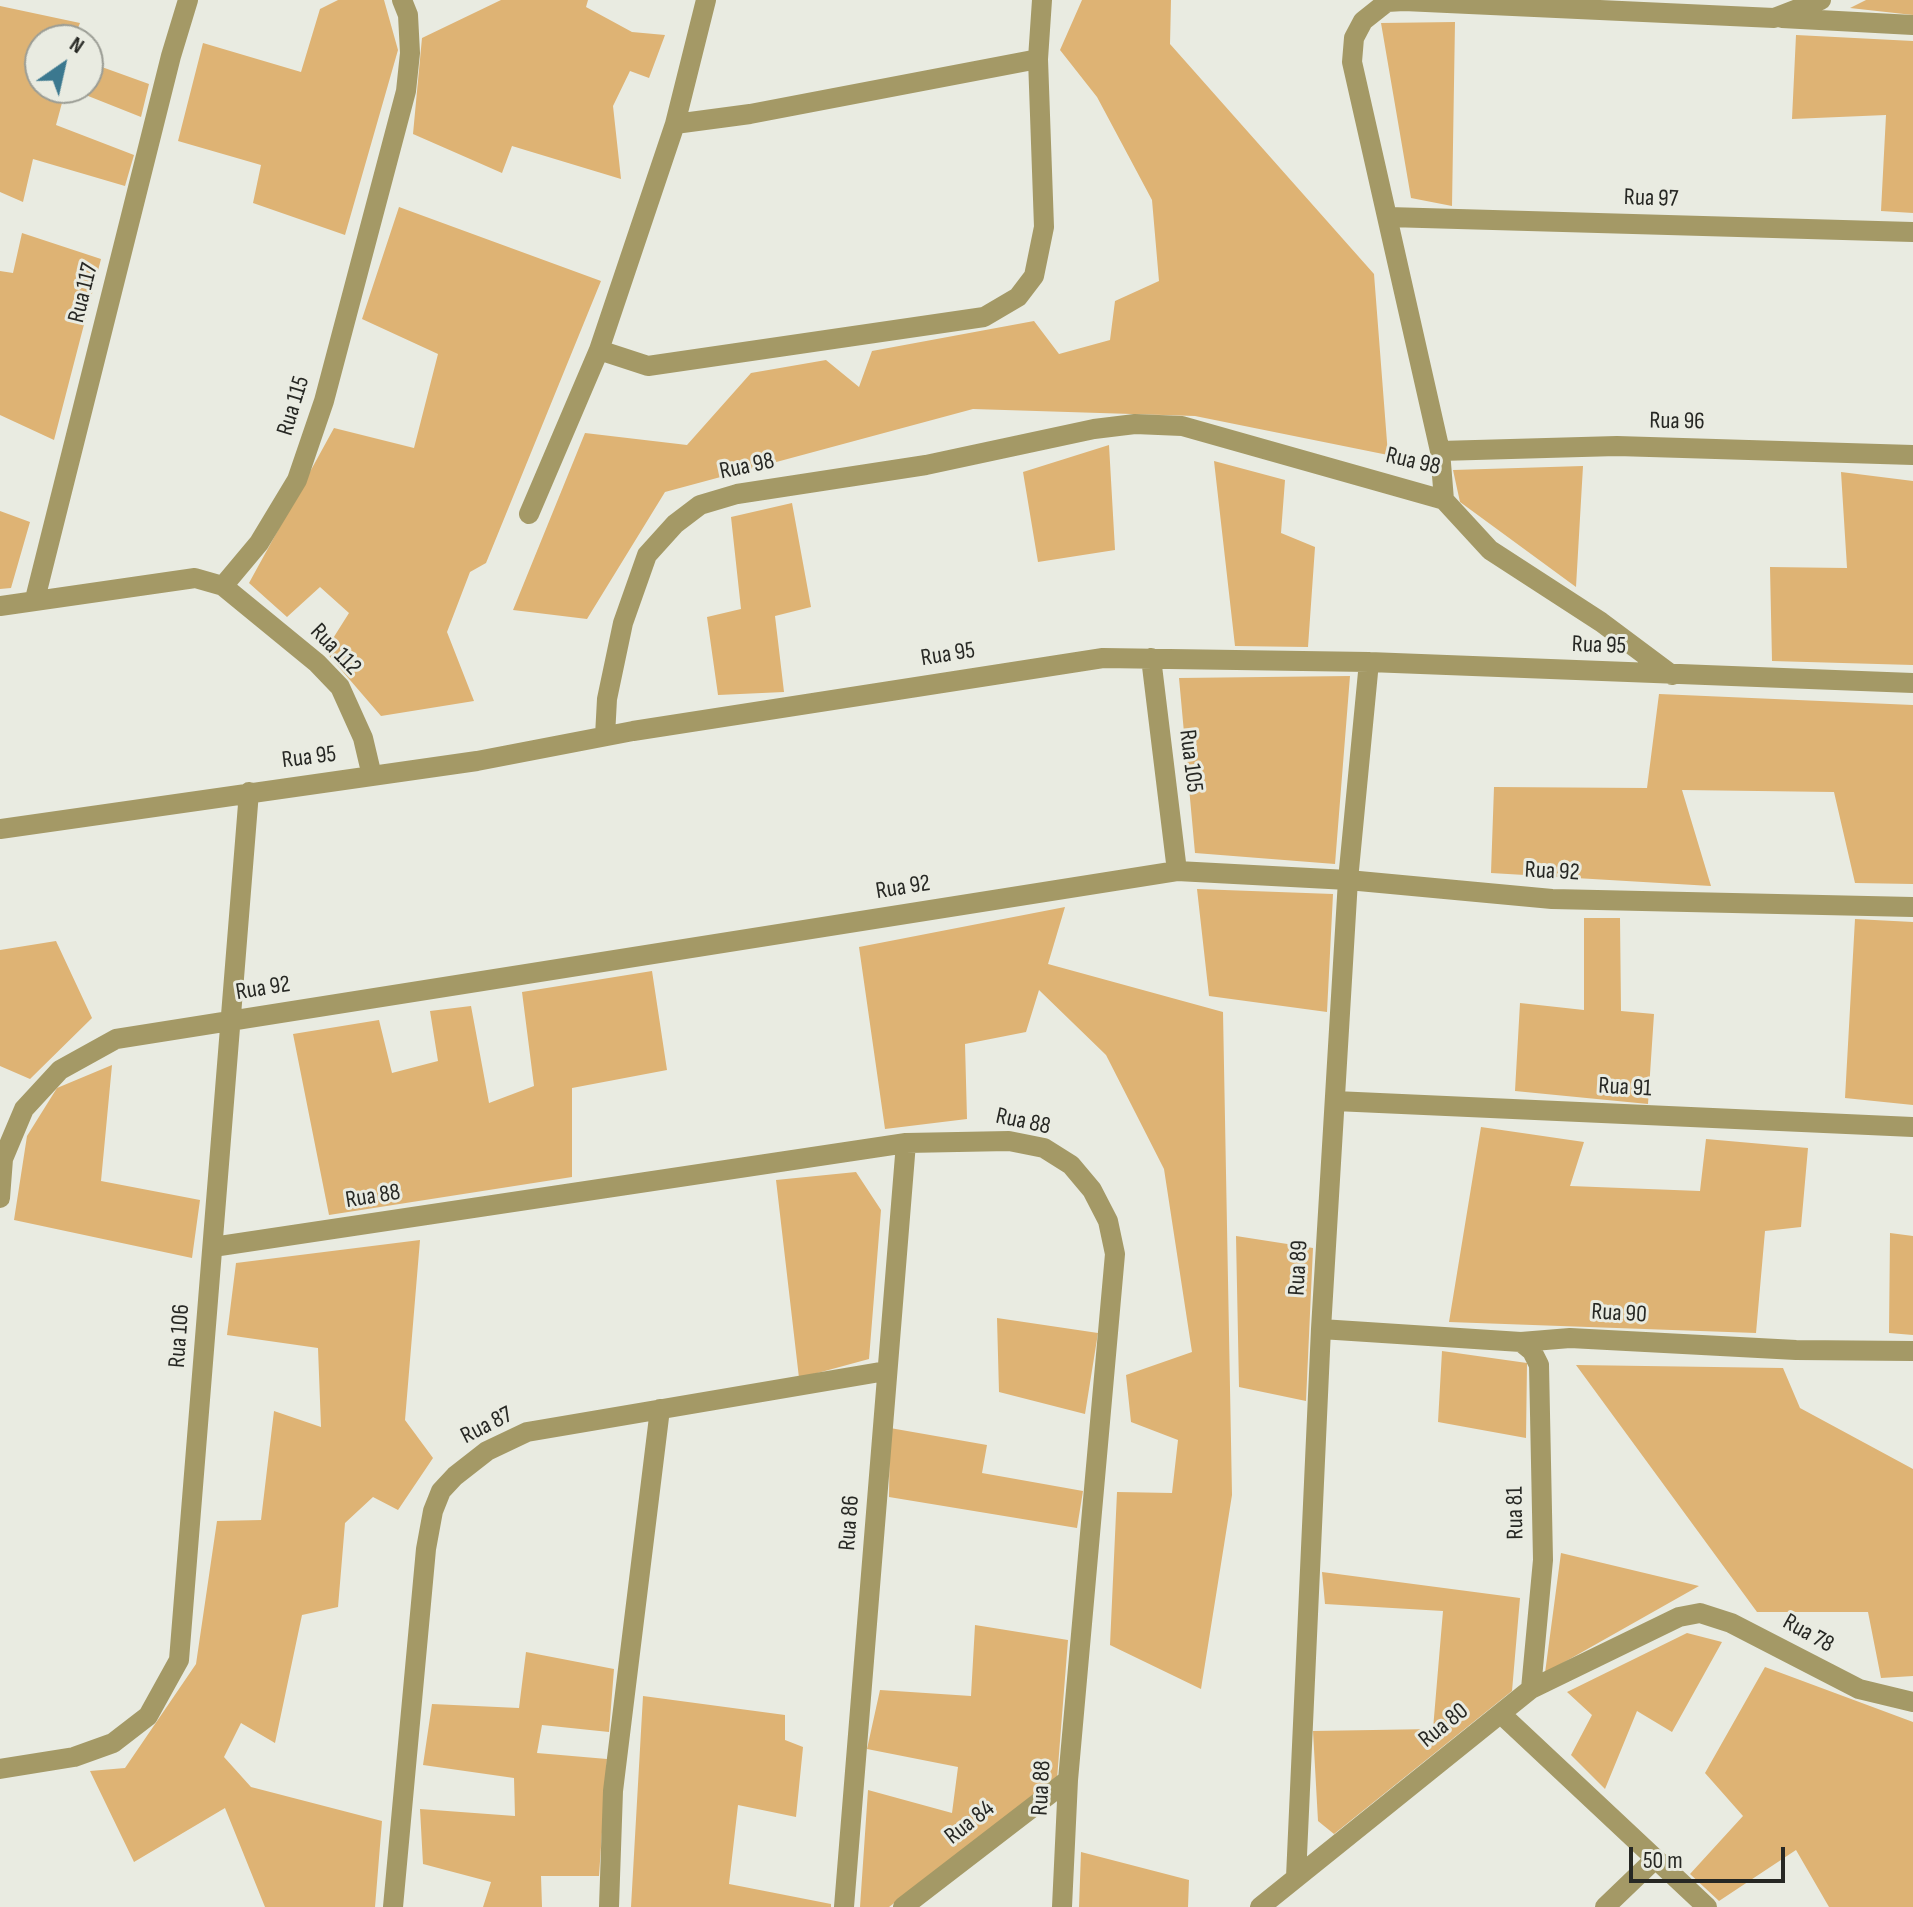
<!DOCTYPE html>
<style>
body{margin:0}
#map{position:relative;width:1913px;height:1907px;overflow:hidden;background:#e9ebe1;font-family:"Sofia Sans Condensed",sans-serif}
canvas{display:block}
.north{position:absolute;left:24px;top:24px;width:80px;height:80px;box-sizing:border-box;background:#e9ebe1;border:2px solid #9b9d95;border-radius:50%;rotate:34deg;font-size:22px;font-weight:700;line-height:32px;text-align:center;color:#272824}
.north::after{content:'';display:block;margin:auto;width:28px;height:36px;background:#3b788f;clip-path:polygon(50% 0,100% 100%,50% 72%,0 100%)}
.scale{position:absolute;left:1629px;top:1847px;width:156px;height:36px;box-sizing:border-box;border:4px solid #272824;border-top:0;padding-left:10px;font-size:24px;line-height:28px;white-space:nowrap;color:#272824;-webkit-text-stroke:6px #e9ebe1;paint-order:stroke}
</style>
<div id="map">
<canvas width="1913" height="1907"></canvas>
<div class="north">N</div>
<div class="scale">50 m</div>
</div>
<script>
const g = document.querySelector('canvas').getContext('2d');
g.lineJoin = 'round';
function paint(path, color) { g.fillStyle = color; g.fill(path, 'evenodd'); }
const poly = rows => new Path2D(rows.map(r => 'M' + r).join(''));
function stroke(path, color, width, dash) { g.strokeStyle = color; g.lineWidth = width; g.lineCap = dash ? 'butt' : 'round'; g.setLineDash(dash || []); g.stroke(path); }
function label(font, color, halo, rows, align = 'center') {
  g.font = font + ' "Sofia Sans Condensed",sans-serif'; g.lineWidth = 6; g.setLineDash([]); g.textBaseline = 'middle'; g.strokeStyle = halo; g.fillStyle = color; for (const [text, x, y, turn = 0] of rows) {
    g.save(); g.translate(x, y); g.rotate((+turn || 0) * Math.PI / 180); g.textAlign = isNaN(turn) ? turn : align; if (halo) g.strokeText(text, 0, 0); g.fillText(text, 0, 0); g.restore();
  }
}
paint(poly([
 [338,0,384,0,398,50,345,235,253,203,261,165,178,141,203,43,301,72,320,9],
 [501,0,588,0,586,7,632,32,665,35,649,78,630,71,613,106,621,179,512,146,502,173,413,134,422,38],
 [1082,0,1171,0,1170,44,1374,274,1388,455,1195,416,973,409,665,492,587,619,513,610,585,433,687,445,751,373,826,360,859,387,872,351,1034,321,1059,354,1110,340,1115,301,1159,281,1152,200,1097,97,1060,50],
 [1866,0,1913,0,1913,15,1850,8],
 [0,6,80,23,73,40,40,40,40,88,66,88,56,125,134,155,125,186,33,159,23,202,0,192],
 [1455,22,1452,206,1411,198,1381,23],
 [1796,35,1913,41,1913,213,1881,211,1886,115,1792,119],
 [88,62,149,84,141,117,68,88,88,88],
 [399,207,601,281,486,563,470,572,447,632,474,701,381,716,325,651,349,613,320,587,287,617,249,583,334,428,414,448,438,354,362,319],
 [22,233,101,259,54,440,0,415,0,271,13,273],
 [1109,445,1115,550,1038,562,1023,472],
 [1214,461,1285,480,1281,533,1315,547,1308,647,1235,646],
 [1583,466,1576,587,1460,502,1453,470],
 [1841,472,1913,481,1913,665,1772,661,1770,567,1847,568],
 [792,503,811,607,775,616,784,692,718,695,707,617,741,609,731,517],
 [0,511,30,522,11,588,0,589],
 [1350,676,1335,864,1195,853,1179,678],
 [1659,694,1913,705,1913,884,1855,883,1834,792,1682,790,1711,886,1491,873,1494,787,1647,788],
 [1197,889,1333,894,1327,1012,1209,996],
 [1065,907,1048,964,1223,1012,1232,1495,1201,1689,1110,1645,1117,1492,1172,1493,1178,1440,1131,1422,1126,1375,1192,1352,1164,1169,1106,1055,1039,990,1026,1032,965,1044,967,1119,885,1129,859,947],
 [1584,918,1620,918,1621,1011,1654,1014,1648,1104,1515,1091,1520,1003,1584,1010],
 [1855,919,1913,922,1913,1105,1845,1098],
 [56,941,92,1018,30,1079,0,1066,0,950],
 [652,971,667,1070,572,1088,572,1177,329,1215,293,1034,379,1020,392,1073,438,1061,430,1011,471,1006,489,1103,534,1086,522,992],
 [112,1065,101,1181,200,1200,192,1258,14,1220,27,1136,57,1088],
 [1481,1127,1584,1142,1570,1186,1700,1191,1706,1139,1808,1148,1801,1227,1765,1231,1756,1333,1449,1322],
 [856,1172,881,1210,869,1359,799,1378,776,1180],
 [1890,1233,1913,1236,1913,1335,1889,1333],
 [1236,1236,1313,1248,1306,1401,1239,1387],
 [420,1240,405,1420,433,1458,398,1510,373,1497,345,1523,338,1607,302,1615,275,1743,241,1723,224,1757,251,1787,382,1821,375,1907,265,1907,225,1808,134,1862,90,1771,125,1768,196,1664,217,1521,261,1520,274,1411,321,1427,318,1348,227,1335,236,1263],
 [997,1318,1098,1333,1085,1414,999,1392],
 [1442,1351,1527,1363,1526,1438,1438,1422],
 [1576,1365,1783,1368,1800,1408,1913,1469,1913,1676,1881,1678,1868,1612,1757,1612],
 [890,1428,987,1445,982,1473,1083,1491,1077,1528,889,1497],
 [1561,1553,1699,1586,1545,1673],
 [1322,1572,1520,1598,1512,1691,1334,1834,1318,1821,1313,1731,1433,1729,1443,1611,1325,1604],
 [975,1625,1068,1640,1057,1779,889,1907,860,1907,868,1790,952,1813,958,1767,867,1749,880,1690,971,1696],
 [1687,1633,1722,1642,1672,1732,1637,1711,1605,1789,1571,1755,1592,1715,1567,1692],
 [526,1652,614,1669,609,1732,542,1725,537,1753,607,1759,599,1876,541,1876,542,1907,483,1907,491,1882,423,1864,420,1809,515,1816,514,1778,423,1765,432,1704,519,1708],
 [1765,1667,1913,1722,1913,1907,1829,1907,1796,1850,1719,1901,1690,1874,1743,1816,1705,1773],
 [643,1696,785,1715,785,1740,803,1747,796,1817,738,1805,729,1884,831,1904,831,1907,631,1907],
 [1081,1852,1189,1880,1188,1907,1079,1907]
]), '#deb374');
stroke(poly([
 [1782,18,1913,25],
 [675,124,750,114,1038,59],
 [1388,217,1913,232],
 [599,350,648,366,984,317,1018,297,1034,276,1044,227,1038,59,1042,0],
 [1440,451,1617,446,1913,455],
 [1444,500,1440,451,1352,62,1354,38,1363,21,1387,2,1404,1,1774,18,1821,0],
 [1444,500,1490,550,1601,622,1672,675],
 [529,514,599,350,675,124,706,0],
 [223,586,259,543,297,480,324,401,406,91,410,53,408,15,402,0],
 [35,599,171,56,188,0],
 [0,606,195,578,223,586,317,663,340,687,363,738,372,776],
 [1151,658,1177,871],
 [605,736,607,699,623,623,647,555,675,524,700,505,737,494,926,465,1094,429,1135,424,1182,426,1444,500],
 [0,829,477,761,633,731,1103,658,1369,662,1913,683],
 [1335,1101,1913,1127],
 [0,1198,3,1159,24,1109,60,1070,116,1039,1177,871,1348,880,1552,899,1913,907],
 [213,1247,906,1143,1009,1141,1044,1148,1071,1165,1092,1190,1108,1221,1115,1254,1068,1780,1062,1907],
 [1321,1329,1521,1342,1570,1338,1796,1350,1913,1351],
 [1521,1342,1532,1351,1539,1365,1543,1560,1531,1689],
 [1501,1714,1707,1907],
 [0,1769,74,1757,113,1743,148,1716,179,1660,249,792],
 [1296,1877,1321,1329,1348,880,1369,662],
 [393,1907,426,1549,433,1511,441,1491,455,1476,487,1451,527,1432,886,1371],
 [609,1907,613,1791,660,1409],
 [844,1907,906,1143],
 [903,1907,1068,1780],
 [1260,1907,1531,1689,1679,1617,1700,1613,1731,1623,1859,1689,1913,1702],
 [1605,1907,1655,1859]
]), '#a49966', 20);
label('24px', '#272824', '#e9ebe1', [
 ["Rua 97",1651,199,2],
 ["Rua 117",84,293,-76],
 ["Rua 115",294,406,-73],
 ["Rua 96",1677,422,1],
 ["Rua 98",1413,462,13],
 ["Rua 98",747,467,-12],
 ["Rua 95",1599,646,2],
 ["Rua 112",335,650,46],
 ["Rua 95",948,655,-9],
 ["Rua 95",309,758,-7],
 ["Rua 105",1190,761,83],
 ["Rua 92",1552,872,3],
 ["Rua 92",903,888,-9],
 ["Rua 92",263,989,-9],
 ["Rua 91",1625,1088,3],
 ["Rua 88",1023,1122,12],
 ["Rua 88",373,1197,-9],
 ["Rua 89",1299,1268,-87],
 ["Rua 90",1619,1314,3],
 ["Rua 106",180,1336,-86],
 ["Rua 87",487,1426,-27],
 ["Rua 81",1516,1513,-91],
 ["Rua 86",850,1523,-86],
 ["Rua 78",1808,1634,29],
 ["Rua 80",1444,1726,-39],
 ["Rua 88",1042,1788,-87],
 ["Rua 84",970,1823,-38]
]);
</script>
